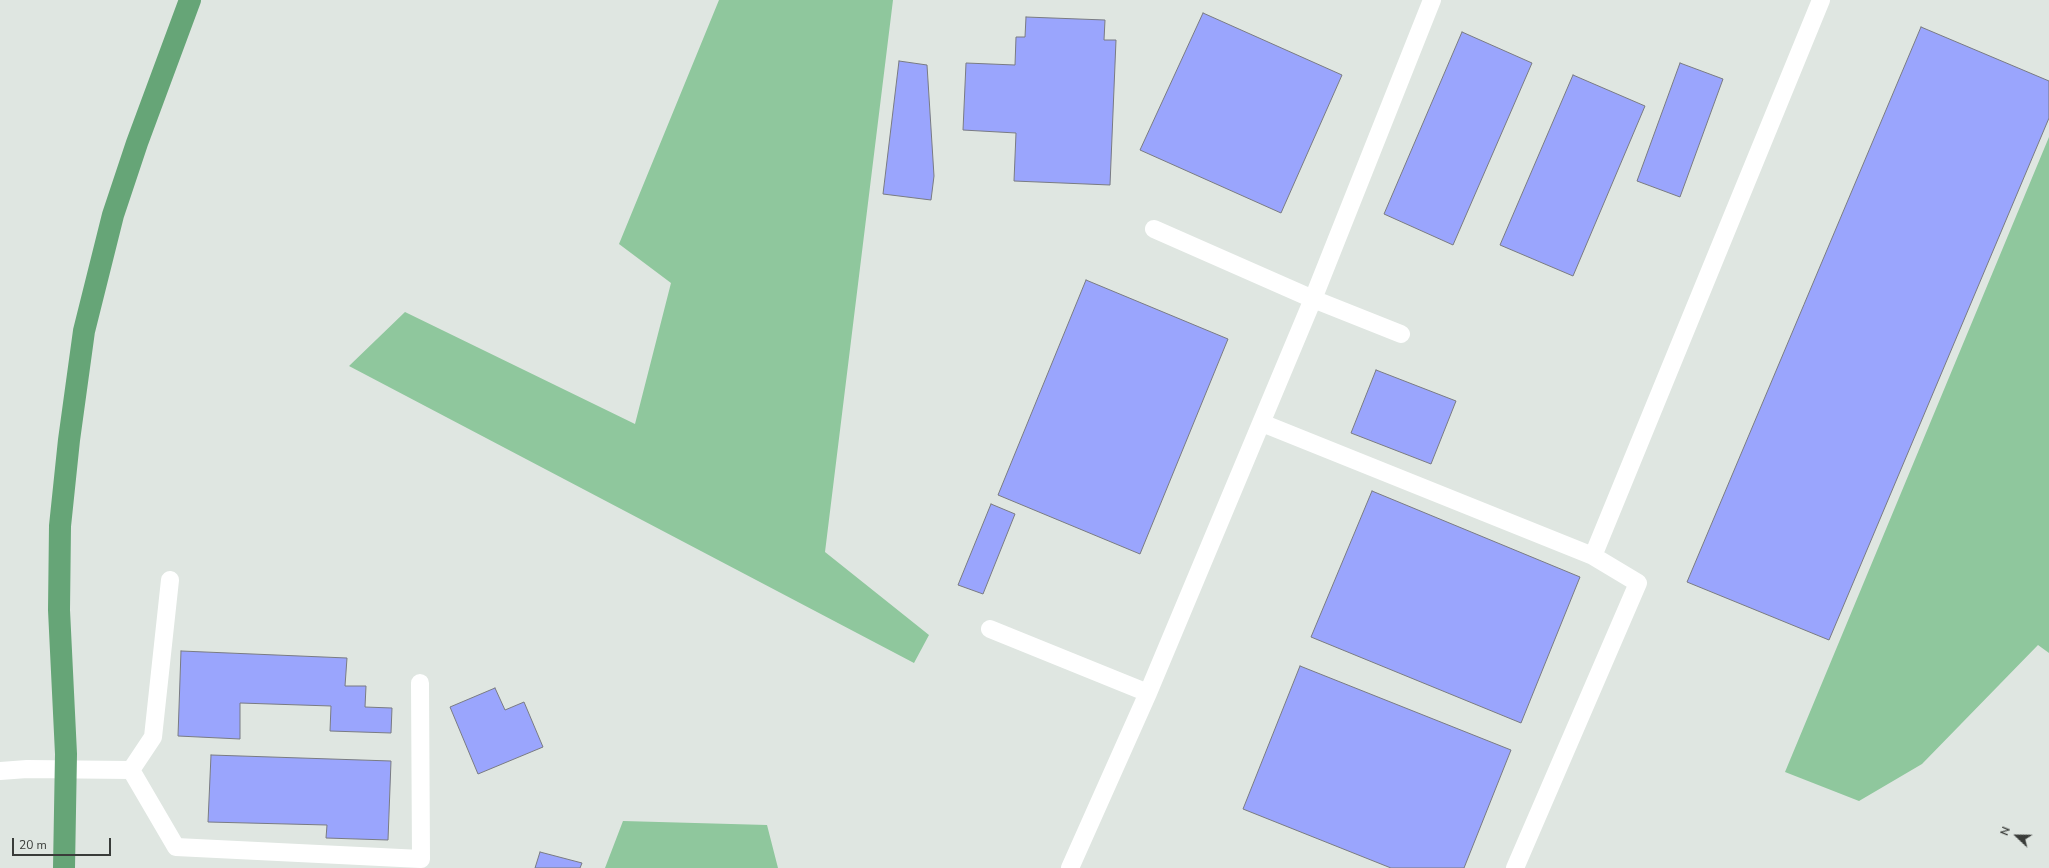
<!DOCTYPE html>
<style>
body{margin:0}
#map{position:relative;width:2049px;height:868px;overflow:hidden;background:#dfe6e1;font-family:"Nunito Sans",sans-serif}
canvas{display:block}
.north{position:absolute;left:1997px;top:816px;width:40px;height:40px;-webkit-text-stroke:3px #dfe6e1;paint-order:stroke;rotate:292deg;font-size:11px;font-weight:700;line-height:16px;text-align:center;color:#393c39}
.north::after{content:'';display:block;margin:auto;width:14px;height:18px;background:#393c39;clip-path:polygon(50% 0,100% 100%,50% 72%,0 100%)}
.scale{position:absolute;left:12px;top:838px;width:99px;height:18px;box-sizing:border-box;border:2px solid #393c39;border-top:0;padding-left:5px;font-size:12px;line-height:14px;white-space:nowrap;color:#393c39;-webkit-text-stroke:3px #dfe6e1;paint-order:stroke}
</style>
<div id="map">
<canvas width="2049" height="868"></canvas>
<div class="north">N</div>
<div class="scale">20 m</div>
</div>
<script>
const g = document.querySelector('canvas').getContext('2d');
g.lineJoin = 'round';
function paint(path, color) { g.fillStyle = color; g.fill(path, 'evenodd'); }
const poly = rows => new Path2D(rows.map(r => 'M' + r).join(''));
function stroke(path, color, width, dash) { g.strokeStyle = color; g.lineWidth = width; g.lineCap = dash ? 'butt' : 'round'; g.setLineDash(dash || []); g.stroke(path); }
paint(poly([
 [719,0,893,0,825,552,929,635,914,663,349,366,405,312,635,424,671,283,619,244],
 [2049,137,2049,653,2038,645,1922,764,1859,801,1785,772],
 [623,821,767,825,778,868,605,868]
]), '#8fc79d');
const building = poly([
 [1203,13,1342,75,1281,213,1140,150,1203,13],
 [1026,17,1105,20,1104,40,1116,40,1110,185,1014,181,1016,133,963,130,966,63,1015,65,1016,37,1025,37,1026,17],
 [1921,27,2049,81,2049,118,1829,640,1687,582,1921,27],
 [1462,32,1532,63,1453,245,1384,214,1462,32],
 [899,61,927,65,934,176,931,200,883,194,899,61],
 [1680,63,1723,79,1680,197,1637,181,1680,63],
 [1573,75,1645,106,1573,276,1500,245,1573,75],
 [1086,280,1228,339,1140,554,998,495,1086,280],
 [1376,370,1456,401,1431,464,1351,433,1376,370],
 [1372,491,1580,577,1521,723,1311,637,1372,491],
 [991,504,1015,514,983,594,958,585,991,504],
 [181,651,347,658,345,686,366,686,365,707,392,708,391,733,330,731,331,706,240,703,240,739,178,736,181,651],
 [1300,666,1511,750,1464,868,1391,868,1243,809,1300,666],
 [495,688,505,710,524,702,543,747,478,774,450,707,495,688],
 [211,755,391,761,388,840,326,838,327,825,208,822,211,755],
 [540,852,582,863,580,868,535,868,540,852]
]);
paint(building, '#9aa5fd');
stroke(building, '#797b82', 1);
stroke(poly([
 [1154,229,1313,299,1401,334],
 [1262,423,1593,556,1821,0],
 [990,629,1148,693],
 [131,770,153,737,170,580],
 [0,771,27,769,131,770,176,847,421,859,420,683],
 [1070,868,1148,693,1313,299,1432,0],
 [1515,868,1638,583,1593,556]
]), '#fff', 18);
stroke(poly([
 [64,868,66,754,59,610,60,526,69,440,84,331,113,215,137,143,190,0]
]), '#66a577', 22);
</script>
